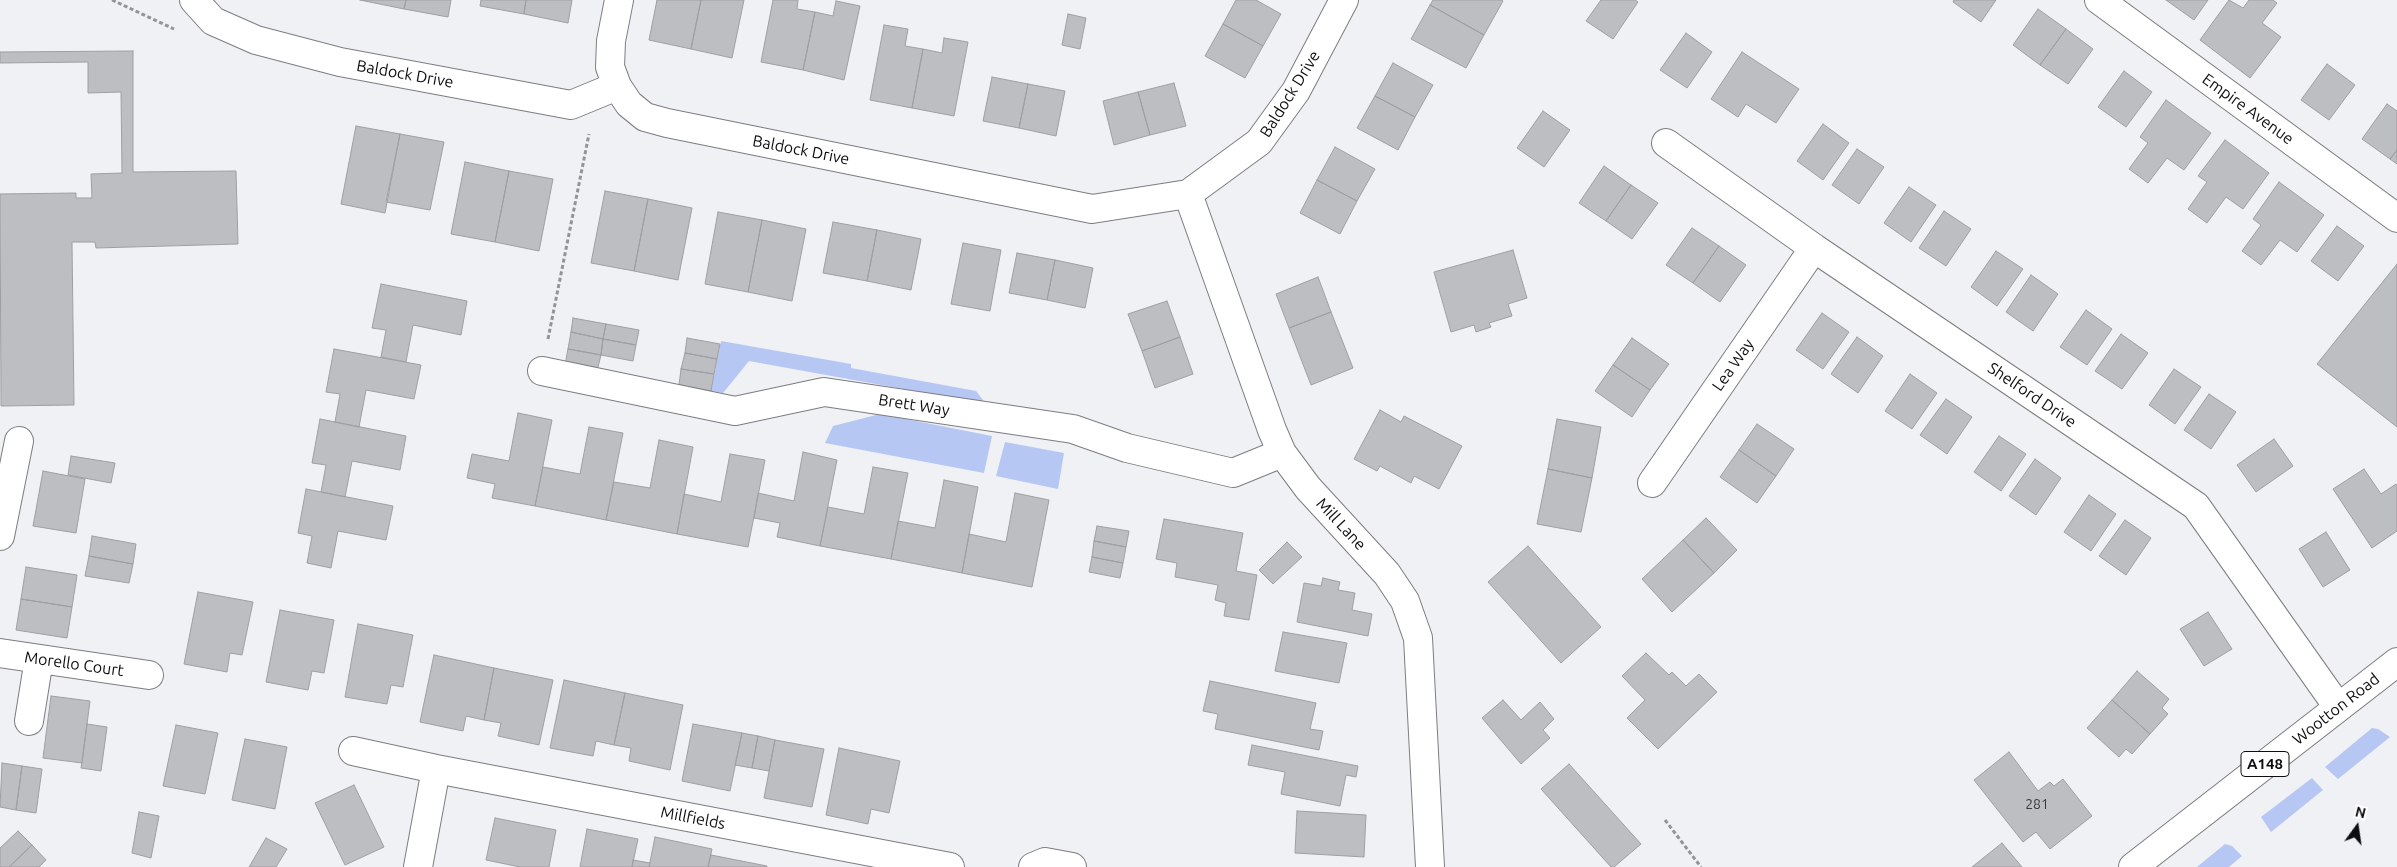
<!DOCTYPE html>
<style>
body{margin:0}
#map{position:relative;width:2397px;height:867px;overflow:hidden;background:#eff1f4;font-family:Ubuntu,sans-serif}
canvas{display:block}
.north{position:absolute;left:2332px;top:802px;width:50px;height:50px;-webkit-text-stroke:4px #fff;paint-order:stroke;rotate:14deg;font-size:14px;font-weight:700;line-height:20px;text-align:center;color:#0d0e0f}
.north::after{content:'';display:block;margin:auto;width:18px;height:22px;background:#0d0e0f;clip-path:polygon(50% 0,100% 100%,50% 72%,0 100%)}
</style>
<div id="map">
<canvas width="2397" height="867"></canvas>
<div class="north">N</div>
</div>
<script>
const g = document.querySelector('canvas').getContext('2d');
g.lineJoin = 'round';
function paint(path, color) { g.fillStyle = color; g.fill(path, 'evenodd'); }
const poly = rows => new Path2D(rows.map(r => 'M' + r).join(''));
function stroke(path, color, width, dash) { g.strokeStyle = color; g.lineWidth = width; g.lineCap = dash ? 'butt' : 'round'; g.setLineDash(dash || []); g.stroke(path); }
function label(font, color, halo, rows, align = 'center') {
  g.font = font + ' Ubuntu,sans-serif'; g.lineWidth = 5; g.setLineDash([]); g.textBaseline = 'middle'; g.strokeStyle = halo; g.fillStyle = color; for (const [text, x, y, turn = 0] of rows) {
    g.save(); g.translate(x, y); g.rotate((+turn || 0) * Math.PI / 180); g.textAlign = isNaN(turn) ? turn : align; if (halo) g.strokeText(text, 0, 0); g.fillText(text, 0, 0); g.restore();
  }
}
paint(poly([
 [721,341,851,364,851,368,976,391,986,404,749,361,723,393,711,391],
 [880,414,992,436,984,473,825,443,833,426],
 [1005,442,1064,453,1058,489,996,476],
 [2372,728,2378,729,2390,737,2338,779,2325,767],
 [2312,778,2323,790,2271,832,2261,817],
 [2225,844,2232,846,2242,856,2229,867,2197,867]
]), '#b6c7f4');
const building = poly([
 [360,0,406,0,404,9,360,0],
 [406,0,451,0,448,17,404,9,406,0],
 [481,0,526,0,524,14,480,6,481,0],
 [526,0,572,0,568,23,524,14,526,0],
 [657,0,701,0,691,49,649,40,657,0],
 [701,0,744,0,732,58,691,49,701,0],
 [773,0,798,0,797,9,815,12,803,70,761,62,773,0],
 [1236,0,1256,0,1281,14,1263,46,1223,24,1236,0],
 [1433,0,1502,0,1503,1,1484,35,1430,5,1433,0],
 [1601,0,1635,0,1638,2,1613,39,1586,21,1601,0],
 [1954,0,1996,0,1981,22,1953,2,1954,0],
 [2166,0,2208,0,2194,20,2166,0],
 [2229,0,2243,8,2249,0,2273,0,2277,3,2262,23,2281,37,2250,78,2200,40,2229,0],
 [836,1,860,6,844,80,803,70,815,12,833,16,836,1],
 [1430,5,1484,35,1466,68,1411,39,1430,5],
 [2038,9,2066,29,2040,65,2013,45,2038,9],
 [1068,14,1086,18,1080,49,1062,45,1068,14],
 [1223,24,1263,46,1245,78,1205,56,1223,24],
 [884,25,908,29,905,46,923,49,912,108,870,100,884,25],
 [2066,29,2093,49,2068,84,2040,65,2066,29],
 [1686,33,1712,52,1687,88,1660,70,1686,33],
 [944,38,968,42,954,116,912,108,923,49,942,53,944,38],
 [133,51,133,172,236,171,238,244,96,248,95,242,72,242,74,405,1,406,0,194,76,193,76,198,92,198,91,174,122,173,121,92,88,93,88,62,0,63,0,52,133,51],
 [1742,52,1799,89,1776,123,1746,104,1738,117,1711,99,1742,52],
 [1393,63,1433,85,1415,117,1375,96,1393,63],
 [2327,64,2355,85,2329,120,2301,100,2327,64],
 [2124,71,2152,92,2126,127,2098,107,2124,71],
 [992,77,1028,84,1019,128,983,121,992,77],
 [1174,83,1186,126,1150,135,1138,92,1174,83],
 [1028,84,1065,91,1056,136,1019,128,1028,84],
 [1138,92,1150,135,1114,145,1103,101,1138,92],
 [1375,96,1415,117,1398,150,1357,128,1375,96],
 [2166,100,2211,133,2184,170,2167,158,2148,183,2129,169,2148,143,2140,137,2166,100],
 [2387,104,2397,111,2397,150,2390,159,2362,139,2387,104],
 [1543,111,1570,130,1544,167,1517,148,1543,111],
 [1823,124,1849,143,1823,180,1797,161,1823,124],
 [356,126,400,134,385,213,341,204,356,126],
 [400,134,444,142,430,210,386,202,400,134],
 [2225,140,2269,173,2243,209,2226,197,2207,223,2188,209,2207,182,2198,176,2225,140],
 [1335,147,1375,169,1357,201,1317,180,1335,147],
 [1857,149,1884,167,1859,204,1832,185,1857,149],
 [2397,150,2397,164,2390,159,2397,150],
 [465,162,509,171,495,242,451,234,465,162],
 [1604,166,1631,185,1606,221,1579,203,1604,166],
 [509,171,553,179,539,251,495,242,509,171],
 [1317,180,1357,201,1340,234,1300,213,1317,180],
 [2279,182,2324,215,2297,252,2280,240,2261,265,2242,251,2261,225,2253,219,2279,182],
 [1631,185,1658,203,1632,239,1606,221,1631,185],
 [1909,187,1936,205,1911,242,1884,223,1909,187],
 [605,191,648,199,634,271,591,263,605,191],
 [648,199,692,208,678,280,634,271,648,199],
 [1944,211,1971,229,1946,266,1919,248,1944,211],
 [718,212,762,220,748,292,705,284,718,212],
 [762,220,806,229,792,301,748,292,762,220],
 [833,222,877,230,867,281,823,273,833,222],
 [2337,226,2364,246,2338,281,2311,261,2337,226],
 [1692,228,1719,246,1693,283,1666,265,1692,228],
 [877,230,921,239,911,290,867,281,877,230],
 [963,243,1001,250,990,311,951,304,963,243],
 [1719,246,1746,265,1720,302,1693,283,1719,246],
 [1513,250,1527,298,1508,304,1512,316,1489,323,1491,327,1476,332,1474,325,1451,332,1434,272,1513,250],
 [1996,251,2023,269,1997,306,1971,287,1996,251],
 [1017,253,1055,260,1047,300,1009,293,1017,253],
 [1055,260,1093,268,1085,308,1047,300,1055,260],
 [2397,264,2397,427,2317,364,2397,264],
 [2031,275,2058,294,2033,331,2006,312,2031,275],
 [1318,277,1331,312,1289,328,1276,294,1318,277],
 [381,284,467,301,461,335,413,325,406,362,381,357,386,330,372,328,381,284],
 [1167,301,1180,337,1142,351,1128,314,1167,301],
 [2086,310,2112,329,2087,365,2060,347,2086,310],
 [1331,312,1353,368,1311,385,1289,328,1331,312],
 [1822,313,1849,332,1823,369,1796,350,1822,313],
 [573,318,606,324,603,339,571,332,573,318],
 [606,324,639,330,636,345,603,339,606,324],
 [571,332,603,339,601,355,568,349,571,332],
 [2121,334,2148,353,2122,389,2095,371,2121,334],
 [1180,337,1193,374,1155,388,1142,351,1180,337],
 [1857,337,1883,356,1858,393,1831,374,1857,337],
 [687,338,720,344,717,359,685,353,687,338],
 [1632,338,1669,364,1650,390,1613,365,1632,338],
 [603,339,636,345,633,361,601,355,603,339],
 [334,349,421,365,414,399,366,390,359,427,335,422,340,394,326,392,334,349],
 [568,349,601,355,597,371,565,365,568,349],
 [685,353,717,359,714,374,681,369,685,353],
 [1613,365,1650,390,1632,417,1595,391,1613,365],
 [681,369,714,374,711,391,679,385,681,369],
 [2174,369,2201,387,2175,424,2149,405,2174,369],
 [1910,374,1937,393,1912,429,1885,411,1910,374],
 [2209,394,2236,412,2211,449,2184,430,2209,394],
 [1946,399,1972,417,1947,454,1920,435,1946,399],
 [1380,410,1401,422,1404,416,1462,446,1439,489,1414,476,1411,483,1380,466,1377,471,1354,459,1380,410],
 [518,413,552,420,535,506,492,498,495,484,467,478,472,454,509,461,518,413],
 [320,419,406,436,400,470,352,461,345,497,321,492,326,465,312,463,320,419],
 [1557,419,1601,427,1592,478,1548,469,1557,419],
 [1757,424,1794,449,1776,476,1739,450,1757,424],
 [589,427,623,433,606,520,535,506,543,467,580,474,589,427],
 [1999,436,2026,454,2001,491,1974,472,1999,436],
 [2274,439,2293,466,2256,492,2237,465,2274,439],
 [659,440,693,447,677,534,606,520,614,482,650,488,659,440],
 [1739,450,1776,476,1757,503,1720,477,1739,450],
 [803,452,837,460,820,546,777,537,780,523,754,518,758,493,794,501,803,452],
 [730,454,765,460,748,547,677,534,684,494,721,502,730,454],
 [71,456,115,463,111,483,68,475,71,456],
 [2035,459,2061,478,2036,515,2009,496,2035,459],
 [873,467,908,473,891,559,820,546,828,507,864,514,873,467],
 [1548,469,1592,478,1581,532,1537,524,1548,469],
 [2364,469,2381,494,2396,484,2397,486,2397,531,2372,548,2333,489,2364,469],
 [43,471,85,479,76,533,33,526,43,471],
 [944,480,978,487,962,573,891,559,898,521,935,528,944,480],
 [306,489,393,506,386,540,338,531,331,568,307,563,312,536,298,533,306,489],
 [1015,493,1049,500,1032,587,962,573,969,534,1006,542,1015,493],
 [2089,495,2116,514,2091,551,2064,532,2089,495],
 [1706,518,1737,550,1714,573,1683,540,1706,518],
 [1164,519,1243,533,1236,571,1257,575,1249,620,1224,616,1226,603,1215,600,1218,585,1175,577,1177,563,1156,559,1164,519],
 [2125,520,2151,538,2126,575,2099,556,2125,520],
 [1097,526,1129,531,1126,547,1094,541,1097,526],
 [2326,532,2350,570,2323,587,2299,549,2326,532],
 [92,536,136,544,133,564,89,556,92,536],
 [1683,540,1714,573,1672,612,1642,579,1683,540],
 [1094,541,1126,547,1123,563,1092,557,1094,541],
 [1287,542,1302,557,1273,584,1259,570,1287,542],
 [1528,546,1601,627,1561,663,1488,582,1528,546],
 [89,556,133,564,129,583,85,576,89,556],
 [1092,557,1123,563,1120,578,1089,572,1092,557],
 [26,567,77,575,72,607,21,599,26,567],
 [1323,578,1340,582,1338,590,1355,593,1352,610,1372,614,1368,636,1297,622,1304,583,1321,586,1323,578],
 [198,592,253,602,242,655,230,653,227,672,184,664,198,592],
 [21,599,72,607,67,638,16,630,21,599],
 [280,610,334,620,324,673,312,671,308,690,266,682,280,610],
 [2208,612,2232,649,2204,666,2180,629,2208,612],
 [358,624,413,635,403,687,391,685,387,704,345,697,358,624],
 [1283,632,1347,643,1339,683,1275,671,1283,632],
 [1646,653,1669,675,1672,672,1686,686,1699,674,1717,692,1658,749,1627,718,1645,700,1622,676,1646,653],
 [434,655,494,668,484,720,466,716,463,731,420,722,434,655],
 [494,668,553,680,539,745,498,736,501,723,484,720,494,668],
 [2137,671,2169,699,2162,708,2168,714,2150,734,2112,700,2137,671],
 [564,680,625,693,614,745,596,741,593,756,550,748,564,680],
 [1210,681,1316,703,1310,729,1323,731,1319,750,1215,729,1218,714,1203,711,1210,681],
 [625,693,683,705,670,770,629,761,631,748,614,745,625,693],
 [51,696,90,701,82,763,43,758,51,696],
 [1503,700,1521,720,1540,702,1554,719,1543,730,1550,738,1521,764,1482,718,1503,700],
 [2112,700,2150,734,2132,754,2126,749,2119,757,2087,728,2112,700],
 [87,724,107,727,101,771,81,768,87,724],
 [693,724,742,733,730,791,682,781,693,724],
 [176,725,218,733,205,794,163,786,176,725],
 [742,733,758,736,752,768,735,765,742,733],
 [758,736,775,740,769,771,752,768,758,736],
 [245,739,287,747,275,809,232,800,245,739],
 [775,740,824,749,812,807,764,798,775,740],
 [1252,745,1358,766,1356,777,1346,775,1340,806,1281,794,1285,772,1248,765,1252,745],
 [839,748,900,761,889,813,871,809,868,824,826,815,839,748],
 [2009,752,2038,791,2050,782,2054,786,2063,779,2092,816,2050,849,2036,832,2023,842,1974,780,2009,752],
 [2,763,22,766,16,810,0,807,2,763],
 [1569,764,1641,844,1614,867,1611,867,1541,789,1569,764],
 [22,766,42,769,36,813,16,810,22,766],
 [354,785,384,847,345,865,315,803,354,785],
 [1297,811,1366,815,1364,857,1295,853,1297,811],
 [139,812,159,816,151,858,132,853,139,812],
 [495,818,556,830,549,867,520,867,486,860,495,818],
 [587,829,638,839,632,867,580,867,587,829],
 [18,831,32,845,9,867,0,867,0,848,18,831],
 [655,837,712,849,708,867,649,867,655,837],
 [266,838,287,849,276,867,249,867,266,838],
 [2002,843,2022,867,1972,867,2002,843],
 [32,845,46,860,39,867,9,867,32,845],
 [711,855,767,866,767,867,708,867,711,855],
 [633,860,650,863,649,867,632,867,633,860]
]);
paint(building, '#bdbec1');
stroke(building, '#9e9fa2', 1);
const street = poly([
 [194,0,213,21,256,40,340,62,571,105,617,86,629,104,645,117,667,123,1092,209,1188,194,1259,142,1296,91,1344,0],
 [2099,0,2397,218],
 [617,86,610,67,611,41,619,0],
 [1666,143,1814,248,2196,506,2338,707],
 [1188,194,1272,430,1282,453,1308,488,1387,574,1405,601,1418,638,1430,867],
 [542,371,735,411,824,392,1073,429,1127,448,1233,473,1282,453],
 [1652,483,1814,248],
 [0,536,19,441],
 [0,653,149,675],
 [29,721,39,659],
 [353,751,436,769,950,867],
 [418,867,436,769],
 [1033,867,1045,862,1072,867]
]);
const primary = poly([
 [2133,867,2397,662]
]);
stroke(street, '#7c7d80', 30);
stroke(primary, '#7c7d80', 30);
stroke(poly([
 [112,0,174,29],
 [548,339,589,134],
 [1665,820,1701,867]
]), '#929496', 3, [4, 2.5]);
stroke(street, '#fff', 28);
stroke(primary, '#fff', 28);
label('14px', '#393a3c', null, [
 ["281",2037,804]
]);
for (const [x, y, w] of [
 [2265,764,48]
]) { const box = new Path2D(); box.roundRect(x - w / 2, y - 12.5, w, 25, 4); g.fillStyle = '#fff'; g.fill(box); stroke(box, '#0d0e0f', 1); }
label('bold 15px', '#0d0e0f', null, [
 ["A148",2265,764]
]);
label('16px', '#0d0e0f', '#fff', [
 ["Baldock Drive",405,74,10],
 ["Baldock Drive",1290,94,-58],
 ["Empire Avenue",2248,109,36],
 ["Baldock Drive",801,150,11],
 ["Lea Way",1733,365,-55],
 ["Shelford Drive",2032,395,34],
 ["Brett Way",914,405,9],
 ["Mill Lane",1341,524,47],
 ["Morello Court",74,664,8],
 ["Wootton Road",2336,709,-38],
 ["Millfields",693,818,11]
]);
</script>
